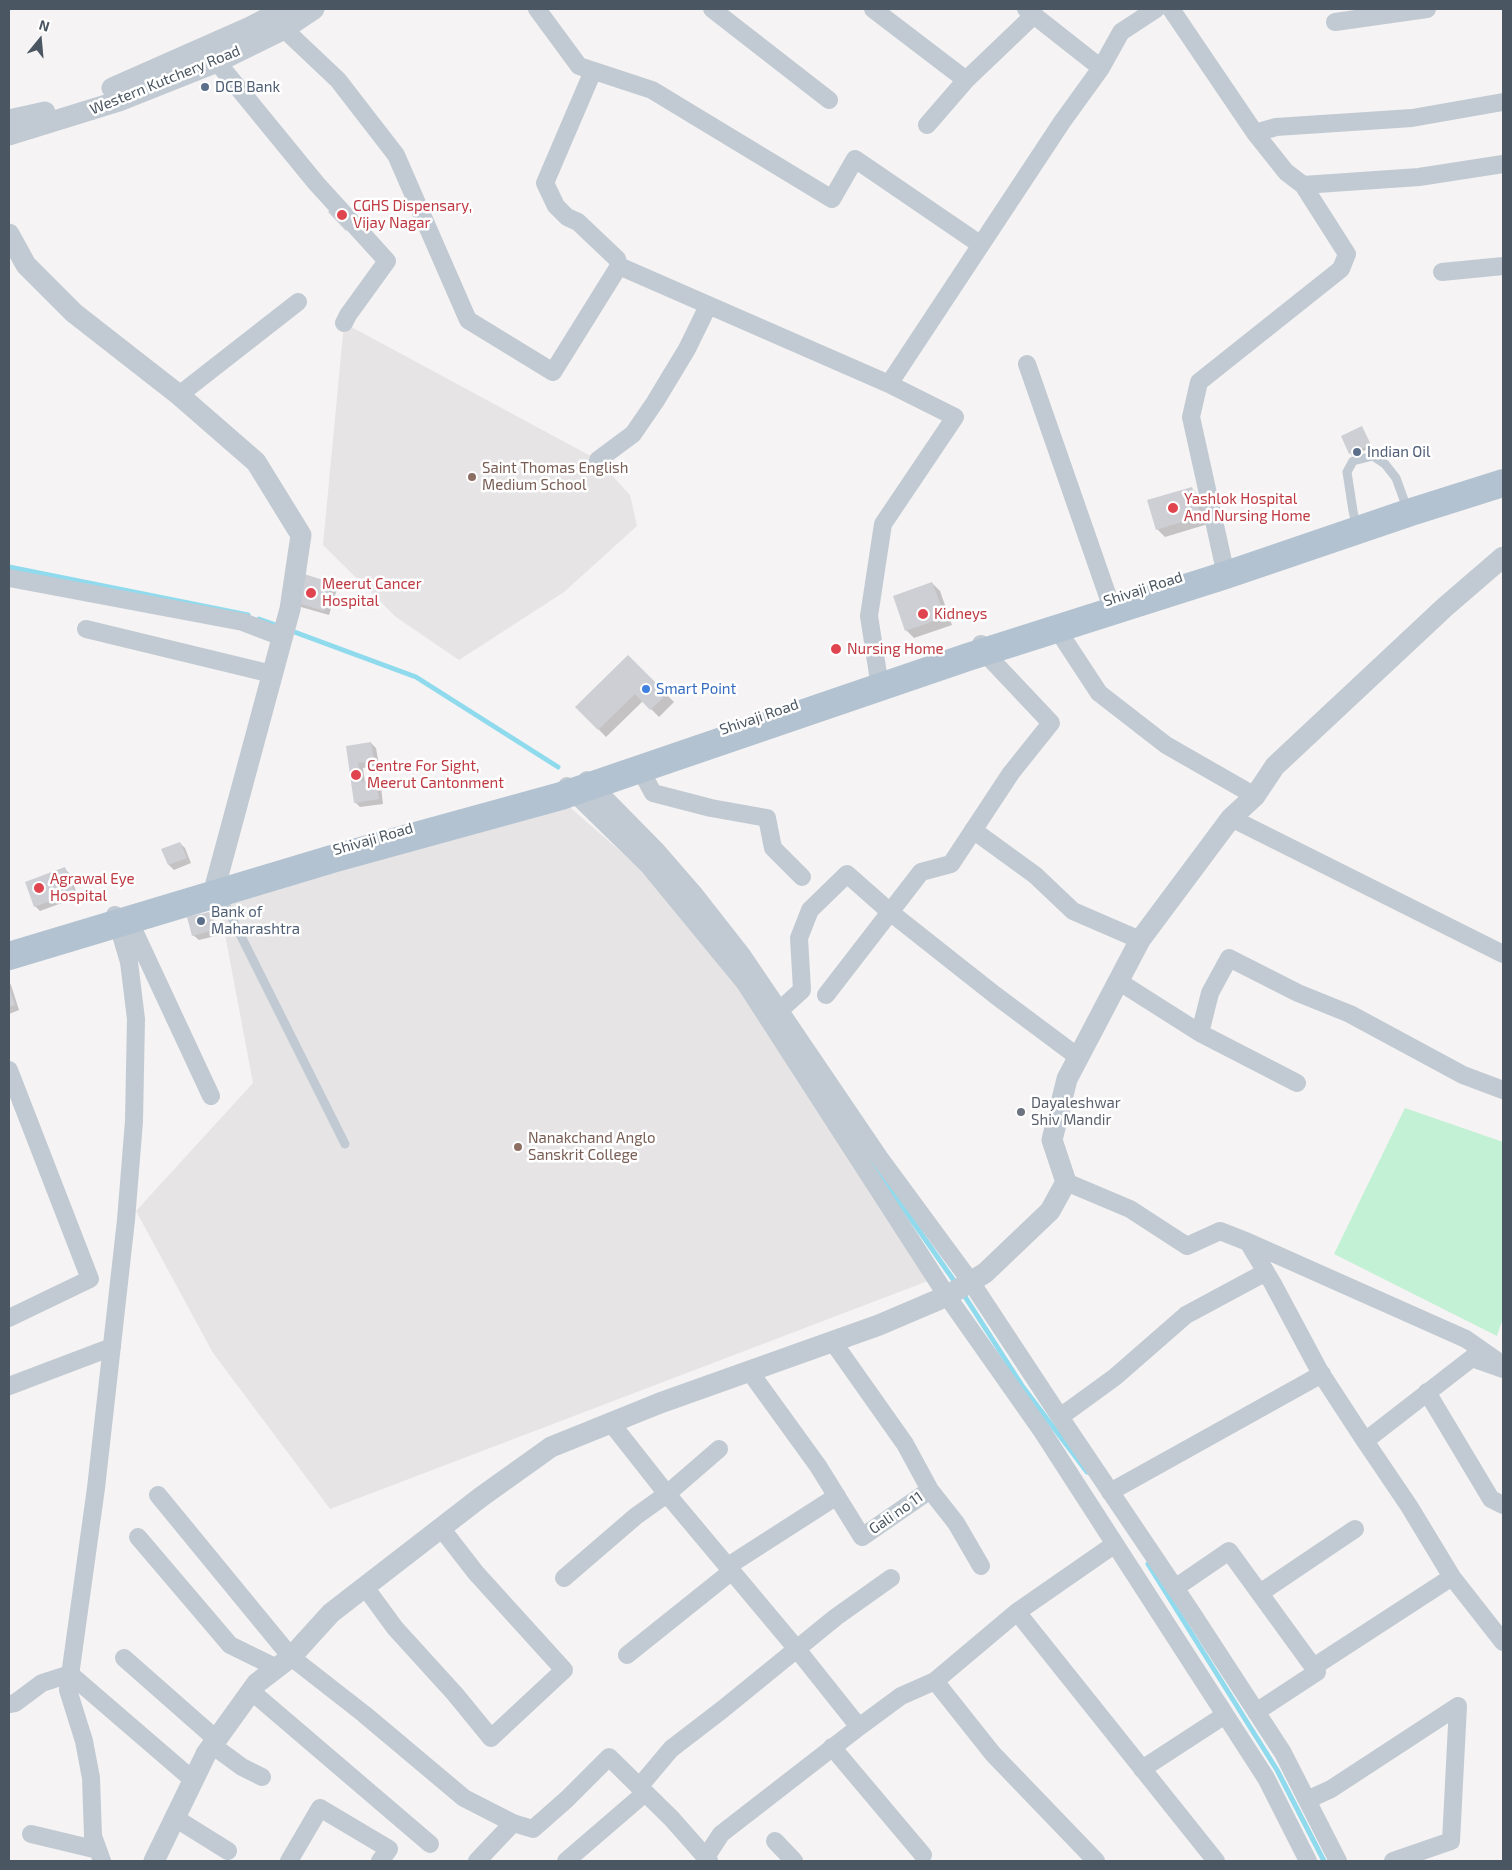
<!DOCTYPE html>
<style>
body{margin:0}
#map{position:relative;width:1512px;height:1870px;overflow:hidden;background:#f5f3f3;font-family:"Exo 2",sans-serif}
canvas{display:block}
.frame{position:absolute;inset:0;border:10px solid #4a5661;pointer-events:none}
.north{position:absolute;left:15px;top:15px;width:50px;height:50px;-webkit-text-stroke:4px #fff;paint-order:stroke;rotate:17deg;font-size:14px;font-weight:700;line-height:20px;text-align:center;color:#4a5661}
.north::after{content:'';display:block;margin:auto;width:18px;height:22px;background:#4a5661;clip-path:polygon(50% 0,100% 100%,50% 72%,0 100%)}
</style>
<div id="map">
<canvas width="1512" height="1870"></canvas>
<div class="frame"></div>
<div class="north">N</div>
</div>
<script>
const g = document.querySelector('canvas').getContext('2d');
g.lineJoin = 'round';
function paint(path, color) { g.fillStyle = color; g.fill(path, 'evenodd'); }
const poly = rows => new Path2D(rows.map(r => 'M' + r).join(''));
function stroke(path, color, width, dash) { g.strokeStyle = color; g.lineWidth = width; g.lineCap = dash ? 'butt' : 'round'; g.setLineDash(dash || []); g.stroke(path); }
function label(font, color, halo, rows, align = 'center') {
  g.font = font + ' "Exo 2",sans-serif'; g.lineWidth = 5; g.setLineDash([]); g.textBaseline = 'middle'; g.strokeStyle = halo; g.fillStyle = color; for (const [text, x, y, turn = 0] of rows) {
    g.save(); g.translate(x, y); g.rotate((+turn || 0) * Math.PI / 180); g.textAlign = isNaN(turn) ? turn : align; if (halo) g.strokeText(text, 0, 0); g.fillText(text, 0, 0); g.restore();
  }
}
paint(poly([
 [344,323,598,460,630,495,637,526,564,592,459,660,396,617,323,545],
 [564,802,643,871,747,997,928,1281,330,1509,213,1353,136,1211,253,1083,218,897]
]), '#e6e4e5');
paint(poly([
 [1405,1108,1503,1142,1503,1318,1497,1336,1334,1254]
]), '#c3f1d5');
paint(poly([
 [1362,428,1372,447,1352,456,1342,437],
 [1191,488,1199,496,1208,524,1165,537,1157,529],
 [932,583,940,591,952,625,914,638,906,630],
 [332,584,337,589,329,615,301,607,296,602],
 [628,656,674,702,659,717,643,701,606,737,577,707],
 [371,743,376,748,379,765,363,768,365,783,376,782,381,787,383,804,360,807,355,802,347,747],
 [180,843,185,848,191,863,174,870,169,865,163,850],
 [65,869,70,874,78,897,40,911,35,906],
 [209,913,214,918,219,935,199,940,193,935],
 [9,982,11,985,19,1010,9,1014]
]), '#0003');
stroke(poly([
 [9,567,248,615],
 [259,619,281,627],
 [289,630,416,677,558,767],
 [863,1150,957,1285],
 [962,1292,1023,1387,1087,1472],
 [1148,1564,1277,1770,1324,1861]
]), '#90daee', 5);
paint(poly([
 [334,206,353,225,346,231,328,212],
 [1362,426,1371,445,1349,454,1341,436],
 [1192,487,1201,516,1156,530,1147,500],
 [304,574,333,583,324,611,295,602],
 [932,582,945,617,905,631,893,596],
 [628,655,667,694,650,710,635,694,598,730,575,707],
 [371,742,374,761,358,763,362,782,376,780,379,799,354,803,346,746],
 [180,842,187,858,168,865,161,849],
 [65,867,74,892,34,907,25,882],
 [209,912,214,930,192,936,187,917],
 [9,987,15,1005,9,1007]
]), '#cdcfd5');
stroke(poly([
 [1357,528,1353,511,1347,472,1353,461,1373,456,1385,464,1396,478,1408,511],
 [221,896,345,1144]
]), '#c1cad2', 9);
stroke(poly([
 [537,9,579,66,652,90,832,199,855,159,981,245],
 [712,9,829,100],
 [873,9,966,80],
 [1171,9,1255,133,1286,172,1303,185,1419,177,1503,164],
 [1335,22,1427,9],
 [284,29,338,80,396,155,468,320,553,372,619,266,889,384,955,417,883,524,869,616,880,687],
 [217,62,316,183,387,261,348,315,344,323],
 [1101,68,1121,32,1156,9],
 [593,71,545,183,556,206,567,217,578,222,617,259,619,266],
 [927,125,966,80,1034,15],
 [1255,133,1276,127,1412,118,1503,102],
 [1442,272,1503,266],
 [1027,364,1113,611],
 [889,384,1062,122,1101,68,1026,9],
 [179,395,298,302],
 [598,460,633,434,655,402,687,349,708,306],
 [1226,575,1191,417,1199,382,1341,269,1347,254,1303,185],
 [9,578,243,622,282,637],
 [86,629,272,674],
 [1057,629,1099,693,1166,745,1255,796],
 [640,769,653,793,711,808,767,818,773,848,802,877],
 [587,780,655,849,695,895,742,955,879,1157,971,1282,1060,1417,1192,1613,1283,1753,1338,1861],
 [567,786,648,865,745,983,947,1296,1042,1431,1266,1778,1308,1861],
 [1231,818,1503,954],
 [973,830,1035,875,1073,911,1140,940],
 [129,920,211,1096],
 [1118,981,1200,1033,1210,993,1229,958,1298,993,1350,1014,1463,1075,1503,1090],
 [826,995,921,872,951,864,1011,773,1051,723,984,652,981,644],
 [780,1010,802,990,799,938,810,910,847,874,890,912,995,995,1078,1057],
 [1200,1033,1297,1083],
 [9,1070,90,1279,9,1318],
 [1066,1182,1130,1209,1187,1246,1220,1231,1248,1242,1273,1284,1320,1372,1365,1441,1472,1358,1503,1369],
 [1248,1242,1466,1339,1496,1360],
 [833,1342,905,1444,930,1490,956,1523,981,1566],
 [750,1372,818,1466,862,1537,930,1490],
 [9,1386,112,1347],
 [1427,1392,1491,1499,1503,1505],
 [1060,1417,1115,1377,1186,1315,1266,1272],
 [611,1423,667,1494,796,1648,859,1727],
 [1365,1441,1409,1506,1452,1577,1503,1642],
 [1110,1492,1322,1374],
 [158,1495,291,1657,364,1714,464,1798,513,1823],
 [138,1537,230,1645,277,1668],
 [728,1566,837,1496],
 [564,1578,636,1516,667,1494,719,1449],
 [365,1587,395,1628,455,1694,491,1738,564,1670,476,1573,441,1528],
 [1175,1588,1229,1551,1317,1672,1256,1712],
 [1260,1593,1355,1529],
 [1017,1612,1216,1861],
 [627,1655,732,1571],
 [124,1658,216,1739],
 [1317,1672,1315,1666,1452,1577],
 [935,1681,1017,1612,1115,1544],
 [251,1691,430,1844],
 [9,1704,15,1703,42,1683,70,1674,193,1780],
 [212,1745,242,1767,262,1777],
 [832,1747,923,1855],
 [1142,1769,1225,1715],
 [639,1787,671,1749,723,1709,836,1617,891,1578],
 [1307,1800,1331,1789,1458,1706],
 [175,1818,228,1851],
 [31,1834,98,1850],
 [775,1841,794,1861],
 [706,1857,721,1834,859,1727,901,1696,935,1681,993,1754,1096,1861],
 [102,1861,93,1836,91,1778,84,1741,68,1690,96,1488,126,1220,134,1121,136,1019,129,962,115,915],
 [289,1861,320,1808,389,1849,380,1861],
 [477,1861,513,1823,533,1829,567,1799,609,1757,672,1819,709,1861],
 [566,1861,645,1793],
 [1393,1861,1451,1841,1458,1706]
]), '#c1cad2', 18);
stroke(poly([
 [112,88,250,27,285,9],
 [9,120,45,112],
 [9,135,119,101,217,62,284,29,314,9],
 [9,234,26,265,74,313,179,395,256,462,301,535,290,609,216,883,219,893],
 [154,1861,206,1754,257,1683,291,1657,331,1613,481,1497,551,1447,660,1403,879,1325,947,1296,985,1273,1050,1211,1066,1182,1052,1140,1067,1079,1140,940,1231,818,1255,796,1275,766,1445,607,1503,557]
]), '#c1cad2', 21);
stroke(poly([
 [9,956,332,859,561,796,968,657,1226,575,1408,513,1503,483]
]), '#b3c2d1', 28);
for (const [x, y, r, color] of [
 [205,87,5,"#5c6f8a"],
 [342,215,6,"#e0444e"],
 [1357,452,5,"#5c6f8a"],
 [472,477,5,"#8d6e63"],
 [1173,508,6,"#e0444e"],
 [311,593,6,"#e0444e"],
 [923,614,6,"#e0444e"],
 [836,649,6,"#e0444e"],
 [646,689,5,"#3f7fe0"],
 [356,775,6,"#e0444e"],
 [39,888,6,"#e0444e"],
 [201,921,5,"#5c6f8a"],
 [1021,1112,5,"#6b7280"],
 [518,1147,5,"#8d6e63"]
]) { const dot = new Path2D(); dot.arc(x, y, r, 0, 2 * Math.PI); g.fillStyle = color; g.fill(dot); stroke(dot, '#fff', 2); }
label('15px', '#4a5661', '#fff', [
 ["Western Kutchery Road",165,80,-22],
 ["Shivaji Road",1143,589,-18],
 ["Shivaji Road",759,717,-19],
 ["Shivaji Road",373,839,-16],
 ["Gali no 11",896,1513,-35]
]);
label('15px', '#4e5e75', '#fff', [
 ["DCB Bank",215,87],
 ["Indian Oil",1367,452],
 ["Bank of",211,912],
 ["Maharashtra",211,929]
], 'left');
label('15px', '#be3a42', '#fff', [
 ["CGHS Dispensary,",353,206],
 ["Vijay Nagar",353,223],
 ["Yashlok Hospital",1184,499],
 ["And Nursing Home",1184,516],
 ["Meerut Cancer",322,584],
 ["Hospital",322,601],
 ["Kidneys",934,614],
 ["Nursing Home",847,649],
 ["Centre For Sight,",367,766],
 ["Meerut Cantonment",367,783],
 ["Agrawal Eye",50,879],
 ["Hospital",50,896]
], 'left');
label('15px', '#785e54', '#fff', [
 ["Saint Thomas English",482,468],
 ["Medium School",482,485],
 ["Nanakchand Anglo",528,1138],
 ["Sanskrit College",528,1155]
], 'left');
label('15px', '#366cbe', '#fff', [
 ["Smart Point",656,689]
], 'left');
label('15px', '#5b616d', '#fff', [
 ["Dayaleshwar",1031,1103],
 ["Shiv Mandir",1031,1120]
], 'left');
</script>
